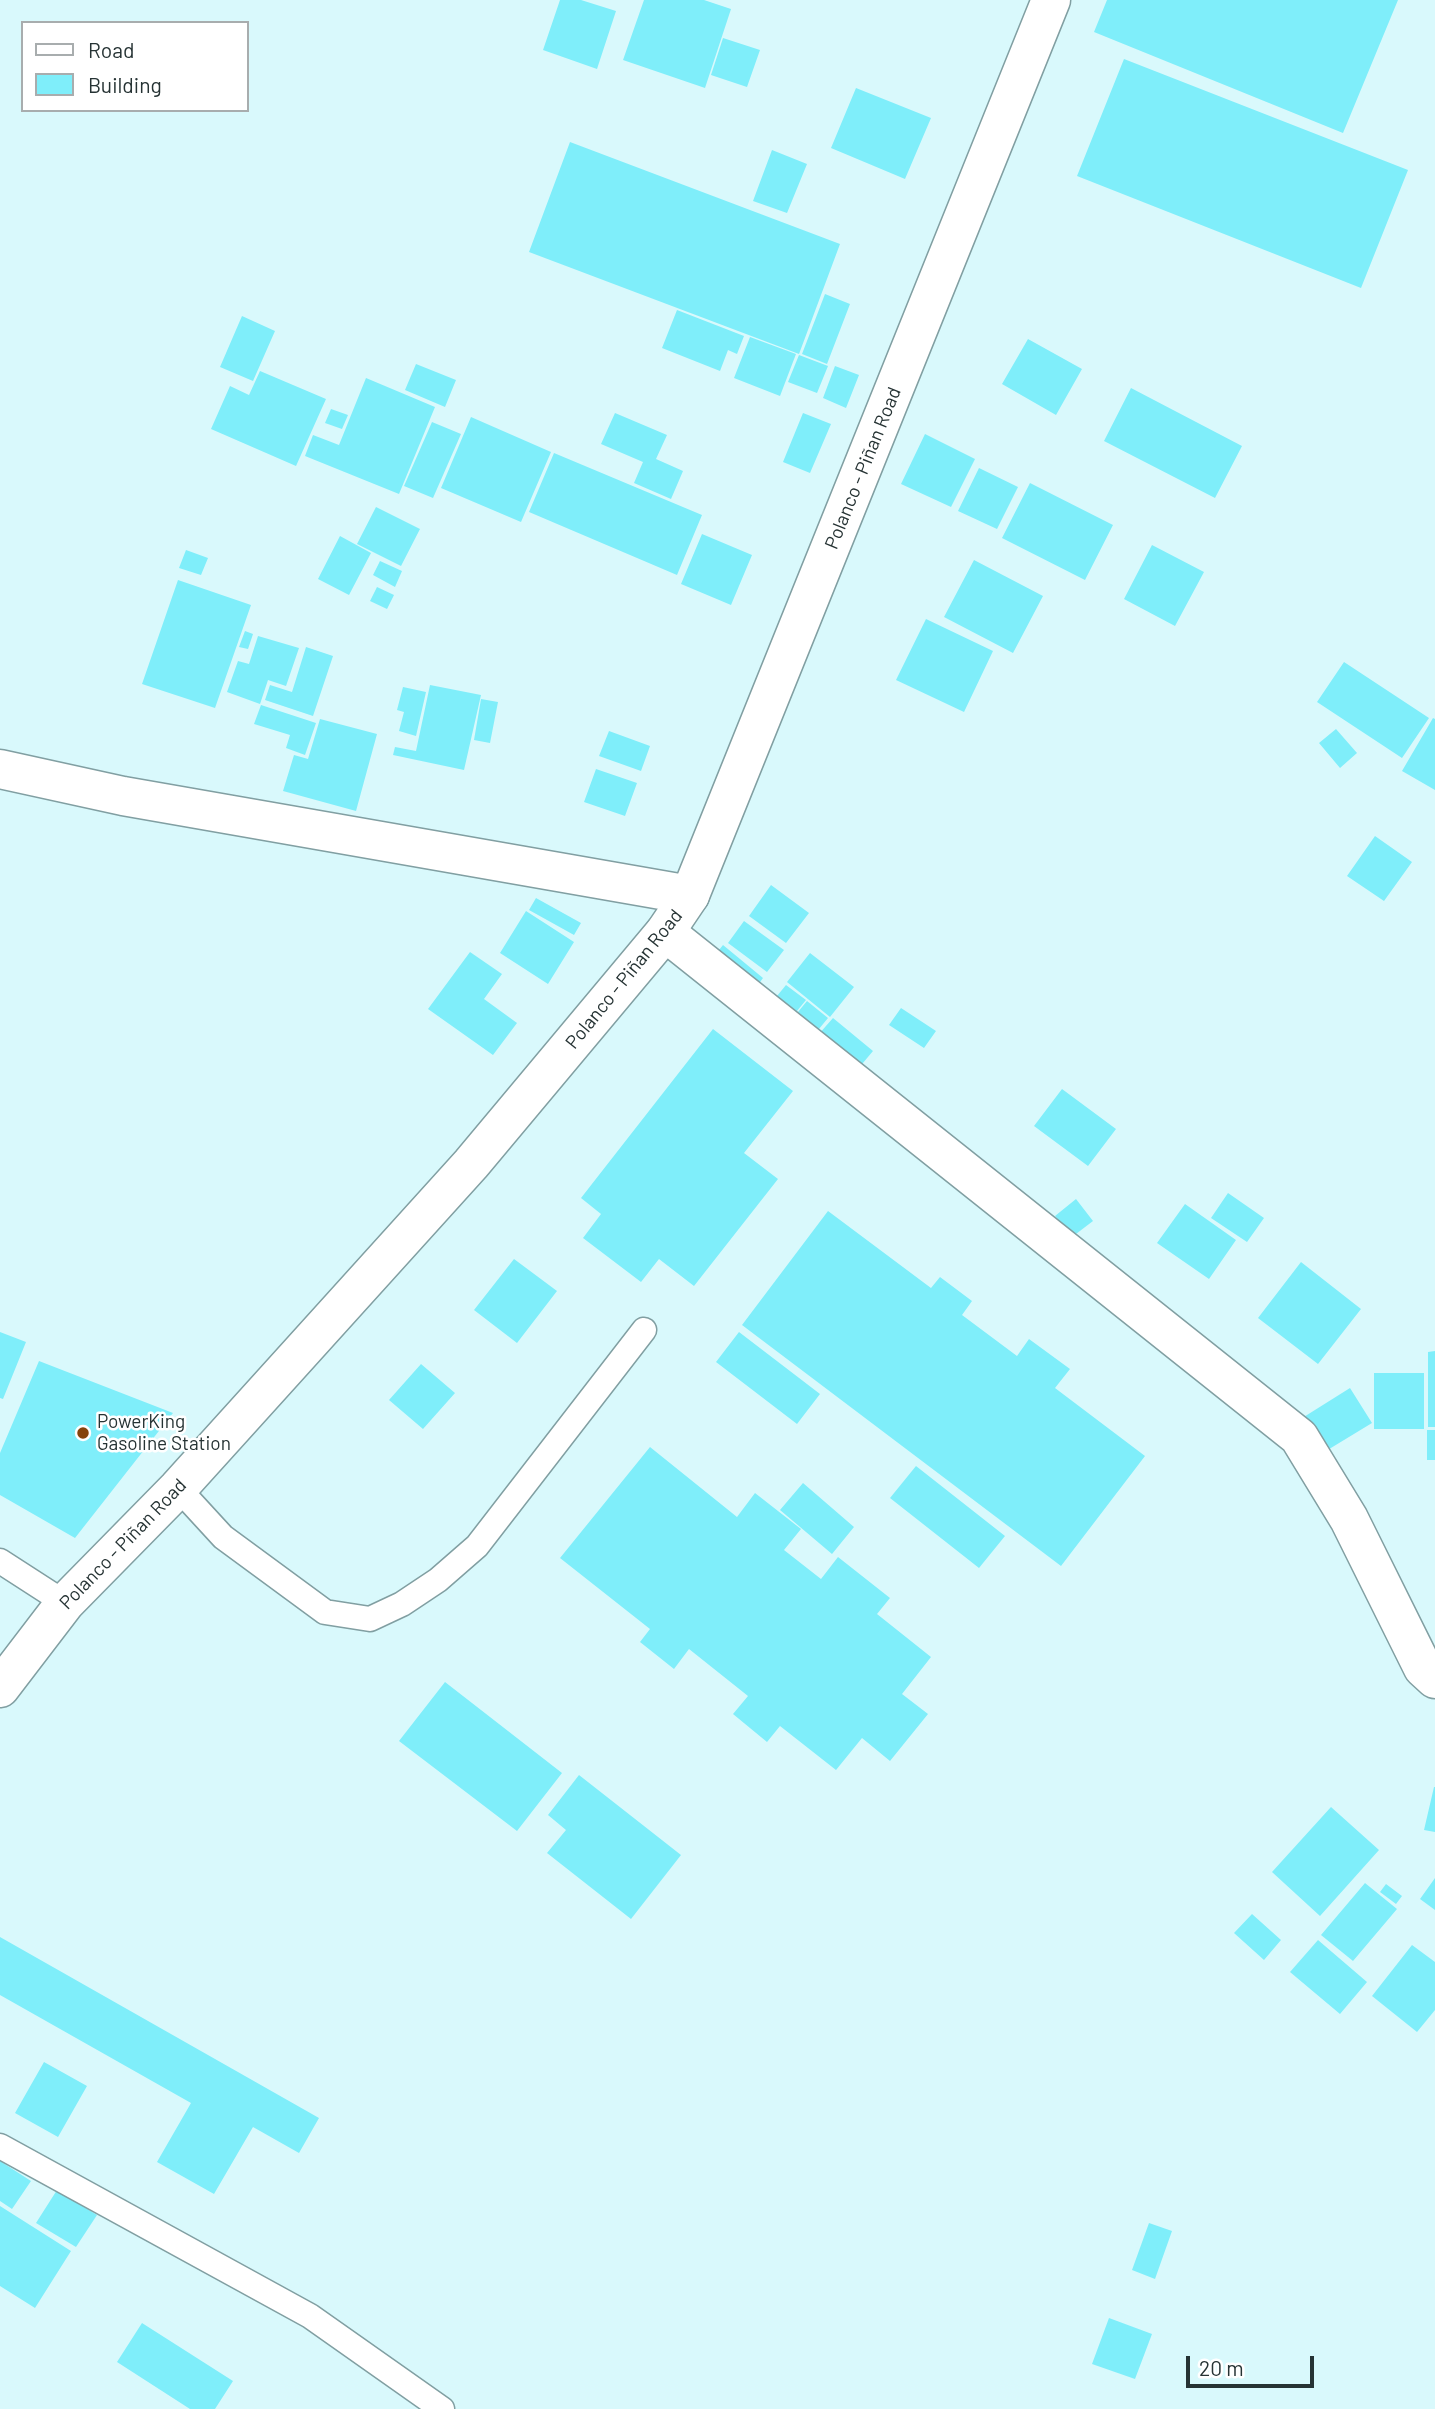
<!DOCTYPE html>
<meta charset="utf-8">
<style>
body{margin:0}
#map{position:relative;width:1435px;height:2409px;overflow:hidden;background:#d9f9fc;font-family:Barlow,sans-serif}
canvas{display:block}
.legend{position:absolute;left:21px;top:21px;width:228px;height:91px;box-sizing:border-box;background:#fff;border:2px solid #a8adae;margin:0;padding:9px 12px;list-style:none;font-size:21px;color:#263334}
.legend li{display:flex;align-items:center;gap:14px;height:35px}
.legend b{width:35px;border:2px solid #a8adae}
.scale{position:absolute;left:1186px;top:2356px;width:128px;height:32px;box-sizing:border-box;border:4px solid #263334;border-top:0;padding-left:9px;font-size:21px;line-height:24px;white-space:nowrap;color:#263334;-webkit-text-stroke:5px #fff;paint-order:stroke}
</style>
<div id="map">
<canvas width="1435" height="2409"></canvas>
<ul class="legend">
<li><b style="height:9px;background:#fff"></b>Road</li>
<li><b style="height:19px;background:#7feefa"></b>Building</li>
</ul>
<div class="scale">20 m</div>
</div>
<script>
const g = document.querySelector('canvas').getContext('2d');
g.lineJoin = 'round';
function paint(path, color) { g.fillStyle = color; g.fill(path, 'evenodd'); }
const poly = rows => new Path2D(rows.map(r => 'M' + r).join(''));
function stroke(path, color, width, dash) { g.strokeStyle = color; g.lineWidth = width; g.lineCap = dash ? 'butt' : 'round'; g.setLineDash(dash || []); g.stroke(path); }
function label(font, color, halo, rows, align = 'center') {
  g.font = font + ' Barlow,sans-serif'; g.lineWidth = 5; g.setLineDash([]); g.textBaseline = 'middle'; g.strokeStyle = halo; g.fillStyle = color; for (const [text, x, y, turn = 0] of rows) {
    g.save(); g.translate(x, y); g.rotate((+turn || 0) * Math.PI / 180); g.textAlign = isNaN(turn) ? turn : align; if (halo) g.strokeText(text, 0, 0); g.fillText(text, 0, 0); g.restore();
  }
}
paint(poly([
 [560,0,581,0,616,11,597,69,543,50],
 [644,0,704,0,731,9,705,88,623,60],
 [1107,0,1398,0,1343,133,1094,32],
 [723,38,760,50,747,87,711,75],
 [1124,59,1408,170,1361,288,1077,176],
 [856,88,931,118,905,179,831,148],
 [570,142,840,244,799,354,529,252],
 [772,150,807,164,787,213,753,201],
 [825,294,850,304,827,364,802,354],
 [677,310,744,336,737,354,728,350,720,371,662,348],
 [242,316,275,331,253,381,220,367],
 [750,337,796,354,780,396,734,378],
 [1028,339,1082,369,1056,415,1002,384],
 [799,355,828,366,817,393,788,382],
 [416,364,456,380,445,407,405,390],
 [835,366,859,375,846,408,823,398],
 [260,371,326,399,296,466,211,429,230,386,249,395],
 [366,378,435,407,399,494,305,456,313,435,339,445],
 [1131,388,1242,446,1215,498,1104,441],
 [331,409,348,415,342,429,325,423],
 [615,413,667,435,656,459,683,471,671,499,634,483,643,462,601,444],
 [803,413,831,424,810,473,783,462],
 [471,417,551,452,521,522,441,488],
 [432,422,461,434,433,498,404,486],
 [925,434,975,459,951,507,901,484],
 [554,453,702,515,677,575,529,512],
 [979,468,1018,487,997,529,958,511],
 [1030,483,1113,525,1085,580,1002,538],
 [376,507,420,529,401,566,357,544],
 [702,534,752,555,731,605,681,584],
 [340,536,371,553,349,595,318,579],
 [1152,545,1204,572,1175,626,1124,599],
 [186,550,208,558,201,575,179,568],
 [974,560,1043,596,1013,653,944,617],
 [380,561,402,571,395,587,373,575],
 [178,580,251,605,215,708,142,684],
 [377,587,394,595,387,609,370,601],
 [926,619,993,651,964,712,896,680],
 [245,631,253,634,248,649,239,647],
 [258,636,299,648,286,686,268,680,260,704,227,692,238,661,249,664],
 [306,647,333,656,313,716,265,700,270,685,292,692],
 [1344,662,1429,718,1402,758,1317,702],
 [430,685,481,695,464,770,393,755,395,747,416,751],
 [403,687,426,692,416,736,399,731,404,712,397,710],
 [481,699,498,702,490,743,474,740],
 [261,705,316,723,305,755,286,748,290,735,254,724],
 [1433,718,1435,719,1435,790,1402,771],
 [320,719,377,734,356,811,283,791,294,755,308,759],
 [1336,729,1357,753,1340,768,1319,743],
 [609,731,650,746,641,771,599,756],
 [596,769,637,783,625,816,584,802],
 [1375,836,1412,862,1384,901,1347,876],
 [771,885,809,913,786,943,749,916],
 [536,898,581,923,574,935,529,910],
 [526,911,574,942,548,984,500,953],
 [744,921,784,950,767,972,728,943],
 [723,945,763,978,752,993,711,960],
 [470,952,502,974,484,999,517,1023,493,1055,428,1009],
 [810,953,854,987,830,1017,787,982],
 [786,985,806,1000,788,1022,768,1007],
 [807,1001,828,1018,809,1041,788,1024],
 [901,1008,936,1031,924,1048,889,1025],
 [833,1018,873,1051,852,1076,811,1043],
 [713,1029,793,1091,744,1153,778,1179,694,1286,659,1259,641,1282,583,1238,601,1214,581,1198],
 [1062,1089,1116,1129,1088,1166,1034,1126],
 [1228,1193,1264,1218,1247,1242,1211,1218],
 [1076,1199,1093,1221,1072,1237,1055,1216],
 [1185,1204,1236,1240,1209,1279,1157,1243],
 [828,1211,931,1288,940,1277,972,1301,962,1315,1017,1356,1029,1339,1070,1369,1055,1388,1145,1456,1061,1566,742,1325],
 [514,1259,557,1291,517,1343,474,1310],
 [1301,1262,1361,1309,1318,1364,1258,1318],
 [0,1332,26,1342,3,1399,0,1398],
 [739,1332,820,1394,797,1424,716,1362],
 [1435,1351,1435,1427,1428,1427,1428,1352],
 [39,1361,173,1413,75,1538,0,1495,0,1453],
 [421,1364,455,1393,423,1429,389,1400],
 [1374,1373,1424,1373,1424,1429,1374,1429],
 [1350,1388,1372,1423,1321,1454,1299,1420],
 [1427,1430,1435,1430,1435,1460,1427,1460],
 [650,1447,737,1517,755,1493,801,1529,784,1550,821,1579,838,1557,890,1598,877,1614,931,1657,902,1694,928,1714,890,1761,862,1738,836,1770,780,1726,767,1742,733,1714,748,1696,689,1649,674,1669,640,1642,650,1629,560,1558],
 [916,1466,1005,1536,979,1568,890,1498],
 [803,1483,854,1527,832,1554,780,1510],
 [445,1682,562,1773,517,1831,399,1741],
 [579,1775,681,1855,631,1919,547,1853,566,1830,548,1815],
 [1434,1787,1435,1787,1435,1832,1424,1830],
 [1331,1807,1379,1850,1320,1916,1272,1872],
 [1435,1878,1435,1910,1420,1899],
 [1365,1883,1397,1909,1353,1961,1321,1935],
 [1386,1884,1402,1896,1396,1904,1380,1892],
 [1252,1914,1281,1940,1264,1960,1234,1933],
 [0,1937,319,2118,299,2153,253,2127,214,2194,157,2162,191,2103,0,1995],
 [1318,1940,1367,1982,1340,2014,1290,1972],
 [1412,1945,1435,1962,1435,2010,1417,2032,1372,1996],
 [44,2062,87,2086,58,2137,15,2113],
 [0,2161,31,2181,12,2209,0,2201],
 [57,2190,97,2215,76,2247,36,2223],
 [0,2206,71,2251,35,2308,0,2286],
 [1149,2223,1172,2231,1155,2279,1132,2270],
 [1109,2318,1152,2334,1135,2379,1092,2364],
 [142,2323,233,2381,215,2409,190,2409,117,2362]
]), '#7feefa');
const service = poly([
 [178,1488,223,1537,325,1612,370,1619,402,1604,438,1580,477,1546,644,1330],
 [0,1561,65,1603],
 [0,2146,310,2316,442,2409]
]);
const minor = poly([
 [0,769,123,796,690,895],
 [665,932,1299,1437,1349,1519,1423,1668,1435,1679]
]);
const secondary = poly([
 [0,1688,65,1603,178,1488,471,1164,665,932,690,895,1051,0]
]);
stroke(service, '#819fa2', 27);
stroke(minor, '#819fa2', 41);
stroke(secondary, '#819fa2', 41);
stroke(service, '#fff', 24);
stroke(minor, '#fff', 38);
stroke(secondary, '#fff', 38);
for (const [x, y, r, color] of [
 [83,1433,7,"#84430b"]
]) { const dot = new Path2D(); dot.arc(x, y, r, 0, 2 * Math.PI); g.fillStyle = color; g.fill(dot); stroke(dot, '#fff', 2.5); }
label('19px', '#263334', '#fff', [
 ["Polanco - Piñan Road",863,468,-68],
 ["Polanco - Piñan Road",624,979,-51],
 ["Polanco - Piñan Road",123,1544,-46]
]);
label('19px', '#263334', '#fff', [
 ["PowerKing",97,1422],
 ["Gasoline Station",97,1444]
], 'left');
</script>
